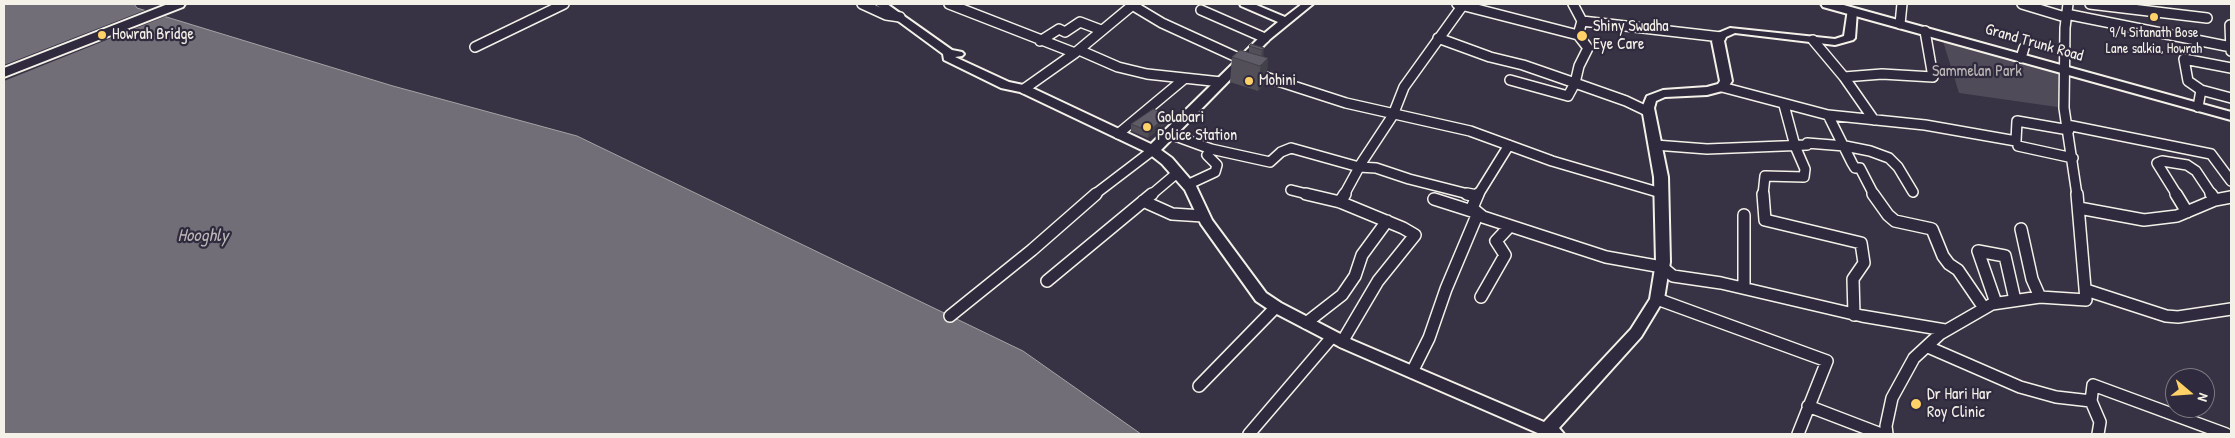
<!DOCTYPE html>
<style>
body{margin:0}
#map{position:relative;width:2235px;height:438px;overflow:hidden;background:#373244;font-family:"Patrick Hand",sans-serif}
canvas{display:block}
.frame{position:absolute;inset:0;border:5px solid #f4f1e8;pointer-events:none}
.north{position:absolute;left:2165px;top:368px;width:50px;height:50px;box-sizing:border-box;background:#2f2a3d;border:1px solid #7e7a81;border-radius:50%;rotate:108deg;font-size:14px;font-weight:700;line-height:20px;text-align:center;color:#f4f1e8}
.north::after{content:'';display:block;margin:auto;width:18px;height:22px;background:#ffd166;clip-path:polygon(50% 0,100% 100%,50% 72%,0 100%)}
</style>
<div id="map">
<canvas width="2235" height="438"></canvas>
<div class="frame"></div>
<div class="north">N</div>
</div>
<script>
const g = document.querySelector('canvas').getContext('2d');
g.lineJoin = 'round';
function paint(path, color) { g.fillStyle = color; g.fill(path, 'evenodd'); }
const poly = rows => new Path2D(rows.map(r => 'M' + r).join(''));
function stroke(path, color, width, dash) { g.strokeStyle = color; g.lineWidth = width; g.lineCap = dash ? 'butt' : 'round'; g.setLineDash(dash || []); g.stroke(path); }
function label(font, color, halo, rows, align = 'center') {
  g.font = font + ' "Patrick Hand",sans-serif'; g.lineWidth = 4.5; g.setLineDash([]); g.textBaseline = 'middle'; g.strokeStyle = halo; g.fillStyle = color; for (const [text, x, y, turn = 0] of rows) {
    g.save(); g.translate(x, y); g.rotate((+turn || 0) * Math.PI / 180); g.textAlign = isNaN(turn) ? turn : align; if (halo) g.strokeText(text, 0, 0); g.fillText(text, 0, 0); g.restore();
  }
}
paint(poly([
 [1942,38,2058,71,2064,108,1959,93]
]), '#504b59');
const water = poly([
 [4,4,134,4,137,8,393,86,577,136,1023,351,1141,434,4,434,4,4]
]);
paint(water, '#726e77');
stroke(water, '#a6a2a4', 1);
paint(poly([
 [148,9,169,15,4,81,4,65]
]), '#373244');
const streetFar1 = poly([
 [862,4,886,15,900,17],
 [949,4,1075,53],
 [1457,4,1578,35,1588,48,1579,66,1575,83,1626,101,1649,112],
 [1573,4,1582,21],
 [2022,4,2065,17],
 [2068,4,2065,28,2064,108,2077,195],
 [2090,4,2207,18],
 [1132,5,1162,23,1243,60],
 [1201,10,1265,38],
 [2066,14,2231,47],
 [1900,24,1902,4],
 [2230,25,2231,51],
 [1578,35,1582,21,1721,37],
 [1438,38,1490,57,1523,65,1575,83,1568,96,1510,80],
 [1813,40,1844,77,1874,120],
 [1040,41,1059,29,1065,32,1080,22,1101,30],
 [475,47,564,4],
 [1079,50,1118,67,1147,74,1221,82],
 [2021,58,2024,48],
 [2231,68,2184,59,2188,81,2201,90,2231,98],
 [1253,73,1346,103,1470,131,1552,161,1661,193],
 [1844,77,1882,74,1933,77,1925,31],
 [1722,87,1828,115,1925,125,2016,141,2017,121,2069,130],
 [1024,89,1075,53,1134,4],
 [2198,107,2201,90],
 [1828,115,1852,163,1855,168,1860,168,1874,195],
 [2067,125,2211,154,2231,181],
 [1118,134,1184,79],
 [1170,134,1211,149,1270,162,1281,152,1291,148,1359,167,1376,168,1409,179,1472,195],
 [1655,145,1707,149,1807,145,1807,143,1845,146,1870,151,1889,158,1898,167,1913,192],
 [2018,146,2073,158],
 [1187,185,1215,172,1217,165,1207,155,1211,149],
 [1291,190,1311,195],
 [1094,195,1153,150],
 [1151,195,1177,173],
 [1344,195,1362,162,1393,115,1404,87,1463,5],
 [1478,195,1509,145],
 [1763,195,1765,176,1804,177,1805,169,1795,146,1784,105],
 [2177,195,2157,163,2162,161,2187,165,2196,171,2212,195]
]);
const street = poly([
 [1306,194,1340,202,1403,228,1415,235,1378,281,1342,342],
 [1467,194,1477,196],
 [1478,194,1472,208,1483,217,1606,257,1662,267,1673,276,1721,283,1862,316,1945,330],
 [1763,194,1765,220,1861,243,1864,263,1853,279,1854,315],
 [1873,194,1888,215,1895,221,1932,229,1943,256,1949,264,1958,270,1984,308],
 [2176,194,2187,212],
 [2211,194,2215,200],
 [1143,201,1172,214,1203,216],
 [1340,202,1345,194],
 [2079,208,2144,220,2177,216,2215,200,2231,197],
 [1744,215,1744,288],
 [2021,229,2032,279,2040,297],
 [1047,281,1152,194],
 [2086,290,2166,316,2178,317,2231,309],
 [1481,297,1505,255,1496,241,1510,226],
 [1657,299,1827,361,1798,434],
 [1996,303,1978,251,2005,256,2015,300],
 [950,316,1032,250,1096,194],
 [1306,323,1342,295,1355,276,1362,255,1387,221],
 [1928,347,2020,387,2056,397,2091,401],
 [1412,372,1429,338,1446,289,1478,213,1434,199],
 [1199,386,1276,307],
 [1808,406,1881,434],
 [1249,434,1332,337],
 [1887,434,1886,426,1892,398,1914,358,1940,334,1992,304,2040,297,2086,300,2077,194],
 [2098,434,2100,422,2091,401,2093,385,2226,434]
]);
const secondary = poly([
 [875,4,887,4,952,50,962,52,964,54,962,56,955,57,1009,82,1028,86,1151,144,1261,36,1278,22,1241,6,1240,4,1254,4,1285,17,1302,4,1313,4,1269,40,1161,150,1172,158,1196,186,1212,220,1266,293,1281,303,1352,340,1544,422,1631,329,1650,299,1656,262,1654,177,1642,108,1647,96,1663,90,1707,87,1718,84,1720,81,1712,41,1718,33,1730,28,1835,39,1844,36,1848,9,1856,9,1857,11,1855,38,1853,40,1835,45,1735,33,1726,37,1724,41,1732,81,1726,90,1707,95,1665,97,1656,101,1654,108,1668,177,1670,262,1664,299,1641,337,1559,428,1564,434,1540,434,1342,348,1271,311,1256,301,1201,224,1185,190,1162,164,1148,153,1020,92,1001,88,944,60,943,54,875,4]
]);
const primary = poly([
 [168,4,185,4,183,7,4,77,4,68,168,4],
 [1821,4,1840,4,2231,112,2231,120,1823,7,1821,4]
]);
stroke(streetFar1, '#f4f1e8', 12);
stroke(street, '#f4f1e8', 14);
stroke(secondary, '#f4f1e8', 4);
stroke(primary, '#f4f1e8', 4);
stroke(streetFar1, '#2f2a3d', 9);
stroke(street, '#2f2a3d', 11);
paint(secondary, '#2f2a3d');
paint(primary, '#2f2a3d');
paint(poly([
 [1249,46,1264,48,1263,57,1268,58,1266,83,1258,91,1230,82,1232,57,1249,53],
 [1168,122,1148,138,1131,131,1131,124]
]), '#524f59');
paint(poly([
 [1264,48,1263,64,1268,58,1266,83,1258,91,1262,50],
 [1168,115,1168,122,1148,138,1149,131]
]), '#424048');
const building = poly([
 [1251,44,1264,48,1262,50,1249,46,1251,44],
 [1240,50,1268,58,1260,66,1232,57,1240,50],
 [1153,109,1168,115,1149,131,1131,124,1153,109]
]);
paint(building, '#5f5c67');
stroke(building, '#424048', 1);
for (const [x, y, r, color] of [
 [2154,17,5,"#ffd166"],
 [102,35,5,"#ffd166"],
 [1582,36,6,"#ffd166"],
 [1249,81,5,"#ffd166"],
 [1147,127,5,"#ffd166"],
 [1916,404,6,"#ffd166"]
]) { const dot = new Path2D(); dot.arc(x, y, r, 0, 2 * Math.PI); g.fillStyle = color; g.fill(dot); stroke(dot, '#2f2a3d', 2); }
label('14px', '#f4f1e8', '#2f2a3d', [
 ["9/4 Sitanath Bose",2154,33],
 ["Lane salkia, Howrah",2154,49]
]);
label('16px', '#f4f1e8', '#2f2a3d', [
 ["Shiny Swadha",1593,27],
 ["Eye Care",1593,45],
 ["Howrah Bridge",112,35],
 ["Mohini",1259,81],
 ["Golabari",1157,118],
 ["Police Station",1157,136],
 ["Dr Hari Har",1927,395],
 ["Roy Clinic",1927,413]
], 'left');
label('16px', '#f4f1e8', '#2f2a3d', [
 ["Grand Trunk Road",2034,43,16]
]);
label('16px', '#bbb7b6', '#2f2a3d', [
 ["Sammelan Park",1977,72]
]);
label('italic 18px', '#bab6b5', '#2f2a3d', [
 ["Hooghly",203,236]
]);
</script>
